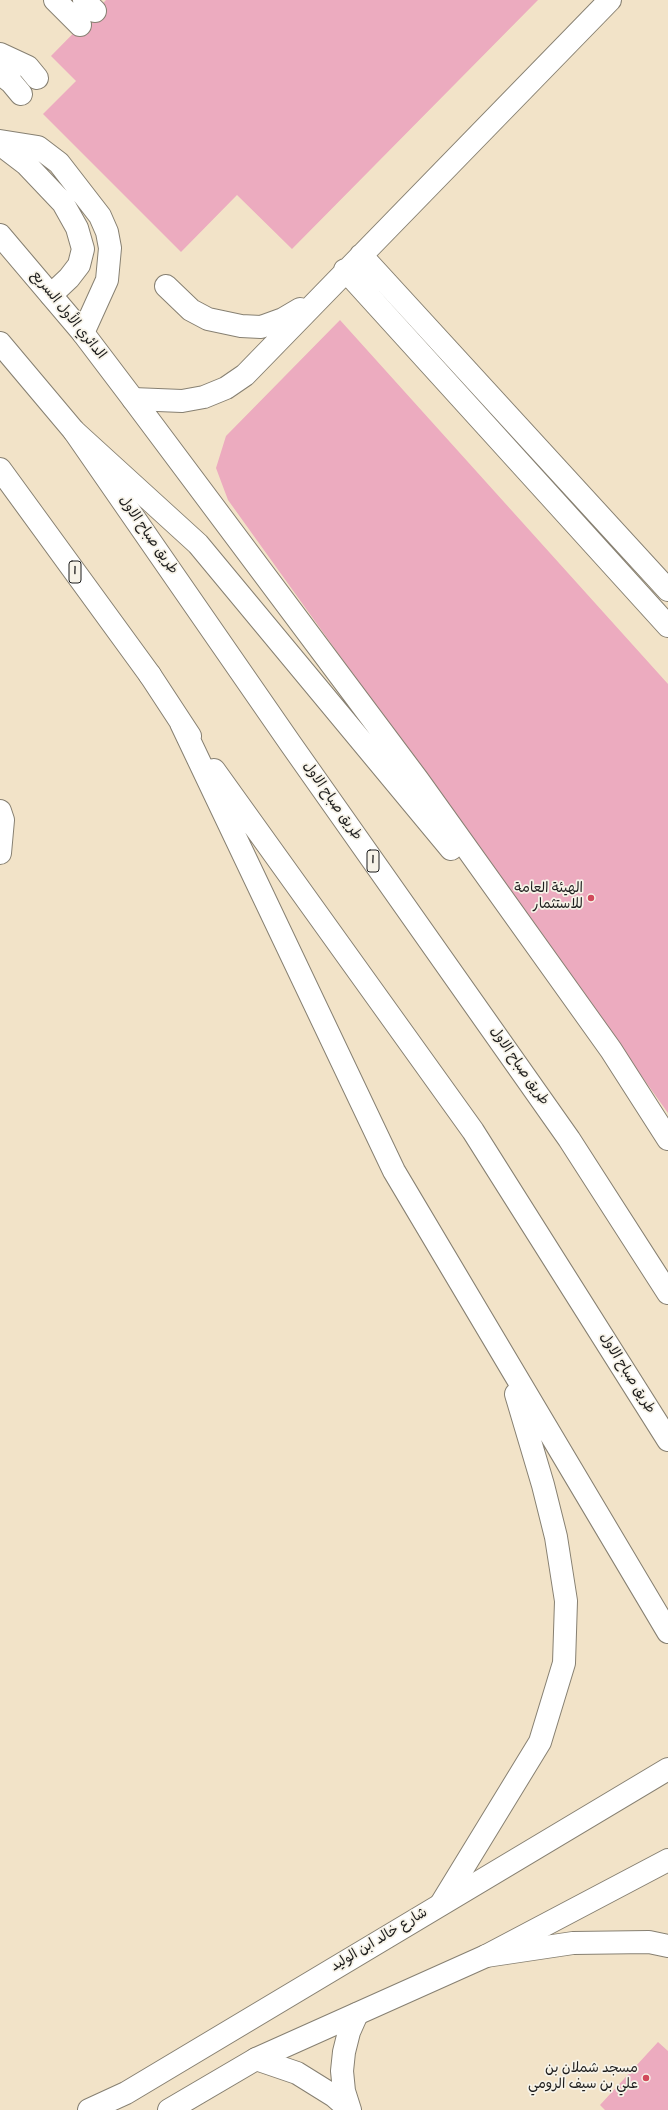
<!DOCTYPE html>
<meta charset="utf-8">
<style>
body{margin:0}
canvas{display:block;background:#f2e3c8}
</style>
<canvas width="668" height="2110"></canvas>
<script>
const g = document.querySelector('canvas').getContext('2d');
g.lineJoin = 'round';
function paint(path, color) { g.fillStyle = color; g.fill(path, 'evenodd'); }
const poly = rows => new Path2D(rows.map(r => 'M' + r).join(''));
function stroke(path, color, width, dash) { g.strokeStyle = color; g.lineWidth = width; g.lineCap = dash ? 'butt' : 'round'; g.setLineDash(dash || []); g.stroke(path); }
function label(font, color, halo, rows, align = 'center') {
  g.font = font + ' Dekko,"Playpen Sans Arabic",sans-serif'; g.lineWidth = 3.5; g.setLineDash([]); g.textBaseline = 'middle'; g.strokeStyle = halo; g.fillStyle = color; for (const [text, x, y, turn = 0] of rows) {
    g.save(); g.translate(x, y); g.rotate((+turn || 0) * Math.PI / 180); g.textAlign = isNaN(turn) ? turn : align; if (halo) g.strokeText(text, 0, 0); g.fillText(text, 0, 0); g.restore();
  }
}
paint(poly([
 [106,0,538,0,292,249,237,195,181,252,43,114,76,81,51,56],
 [340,320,668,684,668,1113,228,500,216,468,226,436],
 [658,2042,668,2051,668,2110,605,2110,600,2105]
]), '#ecabbf');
const minor = poly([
 [55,0,80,25],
 [84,0,95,11],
 [0,54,28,67,37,78],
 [0,74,11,82,21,94],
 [0,141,38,147,59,163,100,216,107,232,110,248,107,280,83,333],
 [0,144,26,164,63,203,77,228,83,249,79,265,69,278,51,295],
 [361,255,668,590],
 [345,270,668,626],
 [166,286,191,310,208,319,241,326,261,327,283,319,300,309],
 [133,399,182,401,204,397,226,388,245,375,610,0],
 [0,811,3,820,0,853],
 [256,2059,297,2073,334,2096,350,2110],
 [350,2110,344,2091,342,2071,344,2052,349,2032,357,2014]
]);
const major = poly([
 [0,235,83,333,133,399,418,780,611,1050,668,1139],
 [0,343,74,431,198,544,451,849],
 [0,469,150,675],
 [89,2110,126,2093,668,1769],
 [169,2110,256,2059,486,1956,668,1860]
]);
const highway = poly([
 [74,431,290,743,569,1139,668,1293],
 [150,675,190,736],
 [181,723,394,1171,668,1632],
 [214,770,473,1131,668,1440],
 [441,1904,540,1742,564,1663,566,1601,556,1537,543,1485,516,1394],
 [486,1956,573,1943,649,1942,668,1946]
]);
stroke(minor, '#878072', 24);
stroke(major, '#878072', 24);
stroke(highway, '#878072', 24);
stroke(minor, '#fff', 22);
stroke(major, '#fff', 22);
stroke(highway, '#fff', 22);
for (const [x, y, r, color] of [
 [591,898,4,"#d1495b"],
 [646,2078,4,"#d1495b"]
]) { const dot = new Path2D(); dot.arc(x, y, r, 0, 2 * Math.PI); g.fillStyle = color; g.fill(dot); stroke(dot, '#f7f3e8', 1.5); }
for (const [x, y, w] of [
 [75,572,12],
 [373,861,12]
]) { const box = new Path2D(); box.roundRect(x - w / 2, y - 11, w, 22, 3); g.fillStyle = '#f7f3e8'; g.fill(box); stroke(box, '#1c1c1c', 1); }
label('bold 13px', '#1c1c1c', null, [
 ["1",75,572],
 ["1",373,861]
]);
label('14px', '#1c1c1c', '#f7f3e8', [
 ["الدائري الأول السريع",67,316,51],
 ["طريق صباح الاول",147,536,55],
 ["طريق صباح الاول",331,802,55],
 ["طريق صباح الاول",518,1067,55],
 ["طريق صباح الاول",626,1374,58],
 ["شارع خالد ابن الوليد",380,1941,-31]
]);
label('14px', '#1c1c1c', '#f7f3e8', [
 ["الهيئة العامة",583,890],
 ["للاستثمار",583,906],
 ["مسجد شملان بن",638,2070],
 ["علي بن سيف الرومي",638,2086]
], 'right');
</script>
